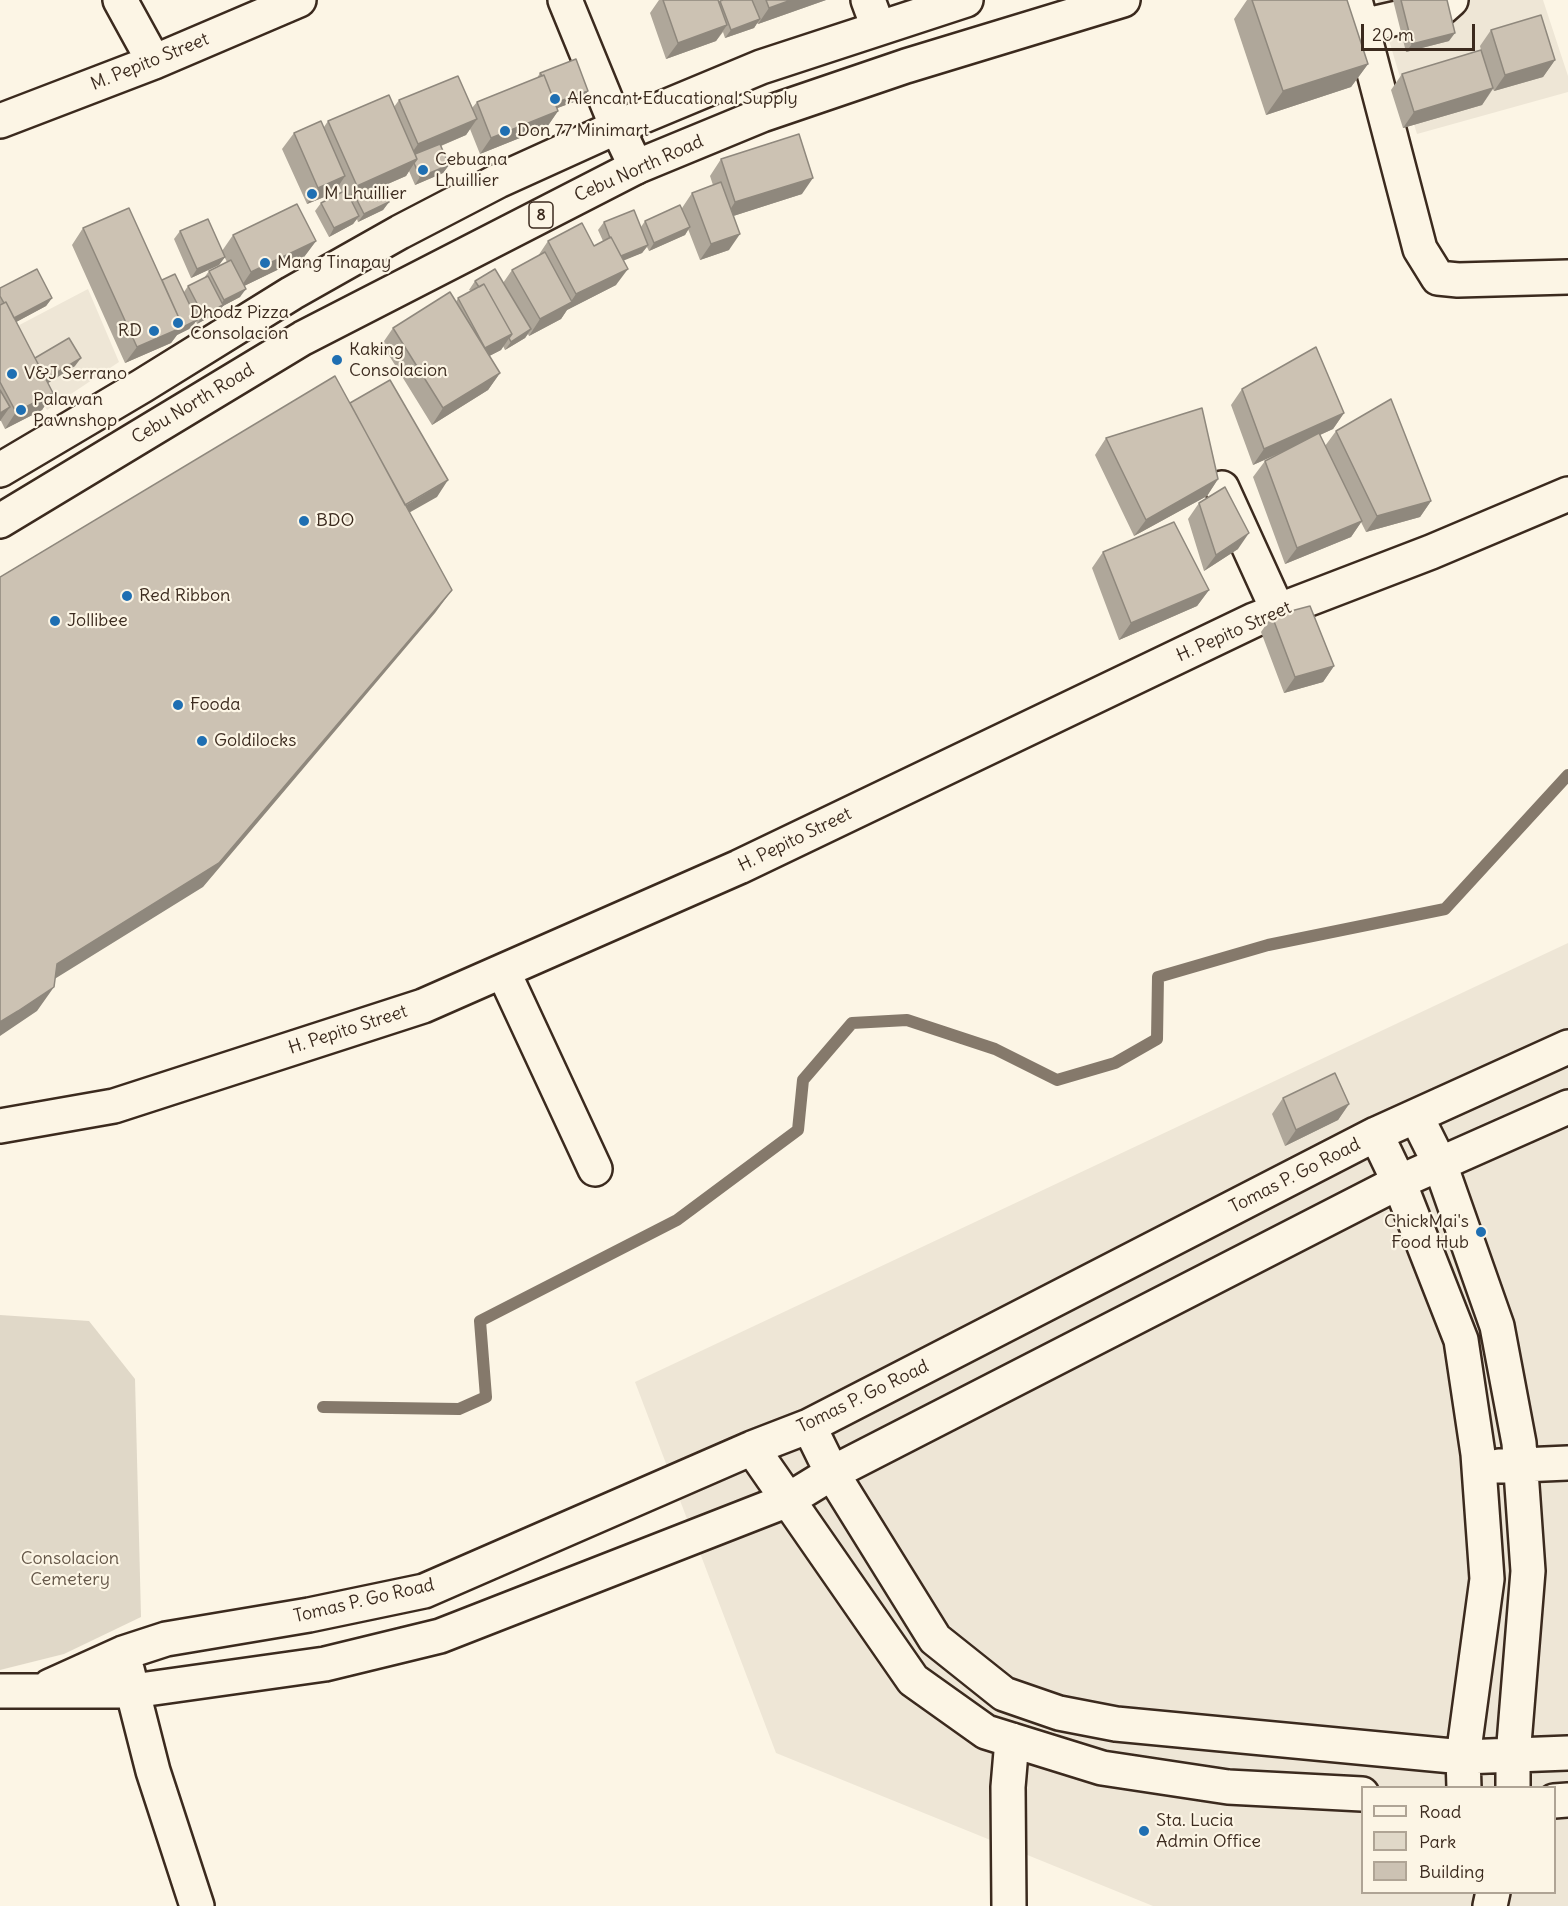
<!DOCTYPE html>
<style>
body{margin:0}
#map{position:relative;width:1568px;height:1906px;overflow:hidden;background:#fcf5e5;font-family:Delius,sans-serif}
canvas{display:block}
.legend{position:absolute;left:1361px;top:1786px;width:195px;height:108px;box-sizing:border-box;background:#fcf5e5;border:2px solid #afa495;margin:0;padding:8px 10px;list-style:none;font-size:18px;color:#3b2a1e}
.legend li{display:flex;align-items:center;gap:12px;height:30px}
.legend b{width:30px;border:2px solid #afa495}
.scale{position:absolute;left:1361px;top:24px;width:114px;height:27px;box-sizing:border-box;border:3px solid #3b2a1e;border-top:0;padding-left:8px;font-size:18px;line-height:21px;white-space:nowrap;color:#3b2a1e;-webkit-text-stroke:4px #fcf5e5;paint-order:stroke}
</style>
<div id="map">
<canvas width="1568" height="1906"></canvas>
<ul class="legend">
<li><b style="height:8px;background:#fcf5e5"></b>Road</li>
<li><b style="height:16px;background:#e0d8c8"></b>Park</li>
<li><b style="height:16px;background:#ccc2b3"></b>Building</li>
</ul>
<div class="scale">20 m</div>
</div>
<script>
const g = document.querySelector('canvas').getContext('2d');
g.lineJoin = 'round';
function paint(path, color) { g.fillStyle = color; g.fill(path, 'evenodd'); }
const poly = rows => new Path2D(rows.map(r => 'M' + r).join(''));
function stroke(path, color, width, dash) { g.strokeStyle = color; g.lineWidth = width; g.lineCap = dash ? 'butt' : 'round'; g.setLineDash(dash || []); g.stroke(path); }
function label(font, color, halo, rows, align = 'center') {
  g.font = font + ' Delius,sans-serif'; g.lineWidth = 4.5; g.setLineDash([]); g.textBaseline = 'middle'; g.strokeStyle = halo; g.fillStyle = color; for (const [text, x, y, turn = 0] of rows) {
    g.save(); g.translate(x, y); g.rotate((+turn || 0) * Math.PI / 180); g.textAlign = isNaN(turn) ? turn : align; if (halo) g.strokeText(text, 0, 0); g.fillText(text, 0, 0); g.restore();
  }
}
paint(poly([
 [1377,0,1543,0,1568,76,1568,92,1417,134],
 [88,289,119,362,47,410,6,332],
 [1568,943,1568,1906,1153,1906,776,1753,635,1382],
 [1362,1788,1554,1788,1554,1892,1362,1892]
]), '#eee6d6');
paint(poly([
 [0,1315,89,1321,135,1379,141,1617,64,1654,0,1670]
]), '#e0d8c8');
stroke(poly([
 [323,1407,459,1409,486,1397,480,1321,677,1220,798,1130,803,1080,852,1023,907,1020,995,1049,1057,1080,1115,1063,1157,1039,1158,977,1268,945,1445,909,1568,775]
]), '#85796b', 12);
const minor = poly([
 [120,0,154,62],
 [565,0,617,127,636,167],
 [868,0,878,27],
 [1355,0,1420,249,1438,278,1458,280,1568,277],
 [1362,26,1442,8,1451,0],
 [0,121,154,62,299,0],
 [1222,488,1278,611],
 [503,971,595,1169],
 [1416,1116,1440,1164,1497,1326,1519,1443,1528,1571,1513,1756,1513,1788],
 [0,1126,114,1106,423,1006,739,867,1254,620,1431,552,1568,494],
 [1376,1134,1399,1182,1461,1340,1478,1454,1487,1579,1463,1757,1464,1788],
 [809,1426,832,1473,935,1639,1004,1694,1059,1713,1116,1724,1463,1757,1568,1753],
 [752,1448,913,1680,986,1732,1102,1768,1228,1787,1362,1794],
 [1499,1466,1568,1463],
 [127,1669,153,1771,197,1906],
 [50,1686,123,1653,166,1639,309,1615,424,1591,752,1448,809,1426,1376,1134,1568,1047],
 [0,1691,133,1691,325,1664,440,1636,788,1500,832,1473,1399,1182,1568,1107],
 [1554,1801,1568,1800],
 [1009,1906,1008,1787,1012,1740],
 [1490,1906,1493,1892]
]);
const major = poly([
 [0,470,142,386,292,293,400,232,498,181,617,127,761,67,966,0],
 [0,521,303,338,636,167,762,115,906,66,1123,0]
]);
stroke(minor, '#3b2a1e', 38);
stroke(major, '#3b2a1e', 38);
stroke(minor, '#fcf5e5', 33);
stroke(major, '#fcf5e5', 33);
paint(poly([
 [659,0,718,0,719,2,723,0,826,0,758,24,757,23,754,28,725,38,723,32,716,41,666,59,650,13],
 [1247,0,1347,0,1368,64,1351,87,1266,115,1234,19],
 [1393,0,1447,0,1449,41,1406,52],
 [1491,30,1555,60,1543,77,1494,91,1493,89,1482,105,1403,128,1391,90,1402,74,1481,50,1480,46],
 [540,73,582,99,557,108,558,111,547,127,480,154,470,129,466,135,441,146,449,165,443,173,415,185,409,171,406,176,381,187,389,202,383,210,358,222,357,219,353,224,329,237,315,211,321,203,342,192,339,186,334,193,307,204,282,149,294,133,324,127,328,121,394,107,399,100,472,108,477,102,537,78],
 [721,159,802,194,733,216,729,250,700,260,688,229,685,235,649,251,647,247,642,253,623,260,616,285,567,310,561,319,529,336,528,334,525,338,505,350,503,346,501,350,489,356,500,373,488,390,432,425,382,344,393,328,456,302,458,298,471,291,469,290,475,281,503,283,512,270,538,256,548,241,594,246,603,241,598,230,604,222,641,227,645,221,682,208,692,193,713,185,710,176],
 [83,228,162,280,184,292,188,286,204,278,209,271,227,262,224,256,225,257,219,265,191,278,174,239,180,231,222,251,233,235,316,241,304,257,244,286,240,297,223,306,217,313,197,324,196,321,191,328,177,335,171,343,125,363,72,245],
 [0,288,52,298,46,306,16,322,35,358,75,366,48,383,53,393,42,410,5,429,1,421,0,421],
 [1242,389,1344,413,1333,429,1320,435,1325,446,1336,431,1431,501,1420,517,1366,532,1361,522,1351,537,1285,564,1253,477,1265,461,1284,451,1253,465,1231,405],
 [1106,438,1218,479,1207,496,1134,536,1095,455],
 [1199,503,1238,549,1204,571,1188,519],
 [1103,552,1209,590,1197,606,1119,640,1092,568],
 [1272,616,1334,666,1323,682,1284,693,1261,632],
 [1283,1098,1349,1104,1338,1120,1285,1146,1272,1114]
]), '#afa79a');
paint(poly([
 [791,0,826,0,758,24,769,8],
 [760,19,754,28,725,38,731,30],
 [727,25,716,41,666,59,678,43],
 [1455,33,1449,41,1406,52,1412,44],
 [1555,60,1543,77,1494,91,1505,75],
 [1368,64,1351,87,1266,115,1283,91],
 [1493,88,1482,105,1403,128,1414,112],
 [588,91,582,99,547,112,553,104],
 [558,111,547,127,480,154,491,138],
 [477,119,466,135,407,160,418,144],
 [417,159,406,176,346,202,357,186],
 [449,165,443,173,415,185,420,177],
 [345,176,334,193,307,204,318,188],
 [813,178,802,194,724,219,735,202],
 [389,202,383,210,358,222,364,214],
 [359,216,353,224,329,237,334,228],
 [690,227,685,235,649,251,654,243],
 [740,234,729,250,700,260,711,244],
 [316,241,304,257,240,288,251,272],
 [648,245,642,253,613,265,619,256],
 [225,257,219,265,191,278,197,269],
 [628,269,616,285,567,310,561,319,529,336,540,319,570,303,576,294],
 [246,289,240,297,223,306,217,313,197,324,203,315,218,308,224,300],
 [52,298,46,306,7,327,12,319],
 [197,320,191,328,177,335,171,343,125,363,137,347],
 [531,329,525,338,505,350,511,342],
 [512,334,501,350,474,364,485,348],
 [81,358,75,366,37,390,43,381],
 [500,373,488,390,432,425,443,408],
 [53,393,42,410,5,429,16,412],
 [10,407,0,421,0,413],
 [1344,413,1333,429,1253,465,1264,449],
 [1218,479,1207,496,1134,536,1146,520],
 [448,480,437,497,391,523,403,507],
 [1431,501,1420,517,1366,532,1377,516],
 [1362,521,1351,537,1285,564,1297,548],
 [1249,533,1238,549,1204,571,1216,555],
 [452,590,435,613,203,887,40,988,57,964],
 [1209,590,1197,606,1119,640,1131,623],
 [1334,666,1323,682,1284,693,1295,677],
 [54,987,37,1011,0,1036,0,1022],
 [1349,1104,1338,1120,1285,1146,1296,1130]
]), '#8f887d');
const building = poly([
 [663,0,718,0,727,25,678,43,663,0],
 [723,0,752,0,760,19,731,30,720,1,723,0],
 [766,0,791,0,769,8,766,0],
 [1252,0,1347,0,1368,64,1283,91,1252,0],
 [1401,0,1447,0,1455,33,1412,44,1401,0],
 [1541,15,1555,60,1505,75,1491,30,1541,15],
 [1481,50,1493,88,1414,112,1402,74,1481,50],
 [576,59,588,91,555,103,544,75,542,76,540,73,576,59],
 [544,75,558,111,491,138,477,102,544,75],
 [458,76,477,119,418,144,399,100,458,76],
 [389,95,417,159,357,186,328,121,389,95],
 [321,121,345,176,318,188,294,133,321,121],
 [799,134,813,178,735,202,721,159,799,134],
 [440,144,449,165,420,177,414,163,417,159,415,154,440,144],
 [721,182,740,234,711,244,692,193,721,182],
 [380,186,389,202,364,214,356,198,380,186],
 [346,190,359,216,334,228,321,203,346,190],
 [297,204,316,241,251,272,233,235,297,204],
 [680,205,690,227,654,243,645,221,680,205],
 [129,208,183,327,137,347,83,228,129,208],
 [634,210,648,245,621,256,611,237,610,238,604,222,634,210],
 [208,219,225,257,197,269,180,231,208,219],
 [582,223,594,246,611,237,628,269,576,294,548,241,582,223],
 [545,252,572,302,540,319,512,270,545,252],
 [231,260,246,289,224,300,209,271,231,260],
 [37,269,52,298,14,318,6,302,4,303,0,296,0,288,37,269],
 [495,269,531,329,511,342,509,338,512,334,484,284,479,287,475,281,495,269],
 [175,274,197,320,183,327,162,280,175,274],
 [208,276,223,305,203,315,188,286,208,276],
 [484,284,512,334,485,348,458,298,484,284],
 [450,292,500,373,443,408,393,328,450,292],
 [6,302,53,393,16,412,0,382,0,305,6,302],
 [69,338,81,358,46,379,35,358,69,338],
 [1316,347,1344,413,1264,449,1242,389,1316,347],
 [335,376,452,590,219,863,57,964,54,987,18,1011,0,1022,0,577,335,376],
 [390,380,448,480,405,505,350,403,390,380],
 [0,390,10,407,0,413,0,390],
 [1391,399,1431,501,1377,516,1336,431,1391,399],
 [1202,408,1218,479,1146,520,1106,438,1202,408],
 [1319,433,1362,521,1297,548,1265,461,1319,433],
 [1225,487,1249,533,1216,555,1199,503,1225,487],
 [1174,522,1209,590,1131,623,1103,552,1174,522],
 [1310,606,1334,666,1295,677,1272,616,1310,606],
 [1335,1073,1349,1104,1296,1130,1283,1098,1335,1073]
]);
paint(building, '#ccc2b3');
stroke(building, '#8f887d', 1.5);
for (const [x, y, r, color] of [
 [555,99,6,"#1f6fb2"],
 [505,131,6,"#1f6fb2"],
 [423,170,6,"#1f6fb2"],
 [312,194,6,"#1f6fb2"],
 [265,263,6,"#1f6fb2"],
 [178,323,6,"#1f6fb2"],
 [154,331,6,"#1f6fb2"],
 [337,360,6,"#1f6fb2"],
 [12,374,6,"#1f6fb2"],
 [21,410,6,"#1f6fb2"],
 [304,521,6,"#1f6fb2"],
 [127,596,6,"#1f6fb2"],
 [55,621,6,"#1f6fb2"],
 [178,705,6,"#1f6fb2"],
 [202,741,6,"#1f6fb2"],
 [1481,1232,6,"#1f6fb2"],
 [1144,1831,6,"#1f6fb2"]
]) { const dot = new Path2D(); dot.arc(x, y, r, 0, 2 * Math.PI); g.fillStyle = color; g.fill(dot); stroke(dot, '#fcf5e5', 2); }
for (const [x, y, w] of [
 [541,215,24]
]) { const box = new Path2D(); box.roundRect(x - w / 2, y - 13, w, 26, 4.5); g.fillStyle = '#fcf5e5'; g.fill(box); stroke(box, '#3b2a1e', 1.5); }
label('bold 16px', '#3b2a1e', null, [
 ["8",541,215]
]);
label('18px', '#3b2a1e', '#fcf5e5', [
 ["M. Pepito Street",150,62,-22],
 ["Cebu North Road",639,169,-24],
 ["Cebu North Road",193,404,-31],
 ["H. Pepito Street",1234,632,-24],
 ["H. Pepito Street",795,840,-26],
 ["H. Pepito Street",348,1030,-18],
 ["Tomas P. Go Road",1295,1176,-27],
 ["Tomas P. Go Road",863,1397,-26],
 ["Tomas P. Go Road",364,1601,-13]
]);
label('18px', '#3b2a1e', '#fcf5e5', [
 ["Alencant Educational Supply",567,99],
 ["Don 77 Minimart",517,131],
 ["Cebuana",435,160],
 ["Lhuillier",435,181],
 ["M Lhuillier",324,194],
 ["Mang Tinapay",277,263],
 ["Dhodz Pizza",190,313],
 ["Consolacion",190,334],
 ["RD",142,331,"right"],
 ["Kaking",349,350],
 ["Consolacion",349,371],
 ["V&J Serrano",24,374],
 ["Palawan",33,400],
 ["Pawnshop",33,421],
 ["BDO",316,521],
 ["Red Ribbon",139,596],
 ["Jollibee",67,621],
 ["Fooda",190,705],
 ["Goldilocks",214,741],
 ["ChickMai's",1469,1222,"right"],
 ["Food Hub",1469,1243,"right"],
 ["Sta. Lucia",1156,1821],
 ["Admin Office",1156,1842]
], 'left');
label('18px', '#645648', '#fcf5e5', [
 ["Consolacion",70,1559],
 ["Cemetery",70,1580]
]);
</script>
